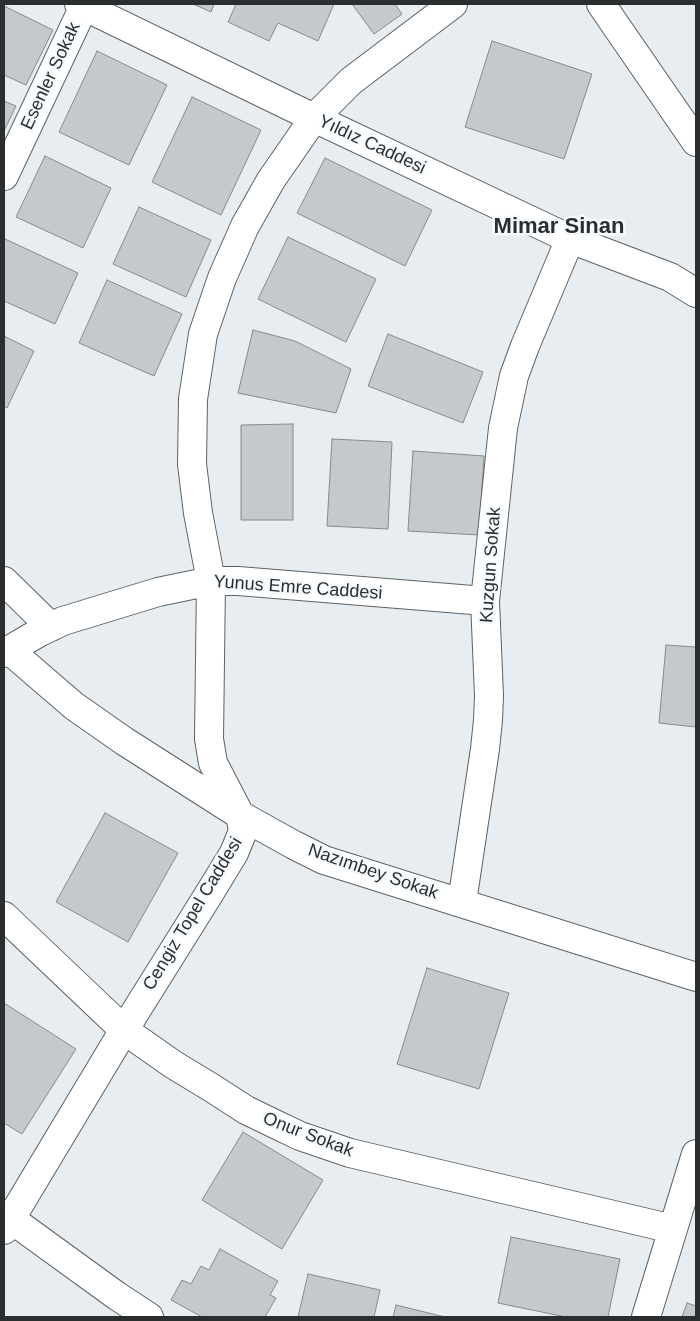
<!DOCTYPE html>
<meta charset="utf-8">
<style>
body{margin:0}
#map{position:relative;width:700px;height:1321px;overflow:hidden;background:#e7edf0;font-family:Helvetica,sans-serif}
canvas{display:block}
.frame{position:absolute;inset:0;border:5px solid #2b2e2f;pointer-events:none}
</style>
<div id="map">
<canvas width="700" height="1321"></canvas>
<div class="frame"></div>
</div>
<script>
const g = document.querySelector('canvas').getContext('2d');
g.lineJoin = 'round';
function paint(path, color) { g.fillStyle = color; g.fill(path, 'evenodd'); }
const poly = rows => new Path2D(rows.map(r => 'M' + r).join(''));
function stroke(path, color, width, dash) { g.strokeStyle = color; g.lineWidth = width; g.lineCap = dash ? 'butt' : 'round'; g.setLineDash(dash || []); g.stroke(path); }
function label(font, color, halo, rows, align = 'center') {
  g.font = font + ' Helvetica,sans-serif'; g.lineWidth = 5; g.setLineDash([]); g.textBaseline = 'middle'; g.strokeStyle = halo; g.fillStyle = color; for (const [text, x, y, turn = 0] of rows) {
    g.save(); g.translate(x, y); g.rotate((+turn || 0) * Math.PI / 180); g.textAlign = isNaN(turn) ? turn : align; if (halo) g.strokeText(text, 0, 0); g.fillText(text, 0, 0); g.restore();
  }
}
const building = poly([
 [193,4,214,4,211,12,193,4],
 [236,4,334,4,318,41,278,23,269,41,228,22,236,4],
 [352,4,395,4,402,14,374,34,352,4],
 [4,6,53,30,26,85,4,75,4,6],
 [492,41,592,74,564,159,465,127,492,41],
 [97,51,167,85,129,165,59,132,97,51],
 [192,97,261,130,221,215,152,182,192,97],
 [4,101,16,106,4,131,4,101],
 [45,156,111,188,83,248,16,217,45,156],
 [325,158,432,210,405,266,297,213,325,158],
 [139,207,211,240,186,297,113,264,139,207],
 [288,237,376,279,346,342,258,299,288,237],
 [5,239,78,273,55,324,4,301,4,241,5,239],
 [107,280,182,314,154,376,79,343,107,280],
 [253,330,295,341,351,369,336,413,238,393,253,330],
 [388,334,483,372,463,423,368,386,388,334],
 [4,336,34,351,7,408,4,406,4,336],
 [293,424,293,520,241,520,241,425,293,424],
 [332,439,392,442,388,529,327,526,332,439],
 [413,451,484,456,479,535,408,531,413,451],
 [666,645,696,647,696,727,659,723,666,645],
 [105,813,178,853,128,942,56,902,105,813],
 [427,968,509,993,479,1089,397,1064,427,968],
 [4,1003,76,1049,22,1134,4,1123,4,1003],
 [243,1132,323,1180,282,1249,202,1200,243,1132],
 [511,1237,620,1259,608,1317,566,1317,498,1303,511,1237],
 [220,1249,278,1281,270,1295,276,1298,265,1317,202,1317,171,1300,182,1280,191,1284,201,1266,209,1270,220,1249],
 [308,1274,380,1290,374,1317,298,1317,308,1274],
 [687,1303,696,1306,696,1317,682,1317,687,1303],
 [396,1305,445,1317,393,1317,396,1305]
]);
paint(building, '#c4c9cc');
stroke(building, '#858a8d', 1);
const minor = poly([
 [79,4,314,118,570,239,670,277,696,293],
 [601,4,696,142],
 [4,176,85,4],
 [4,581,51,627],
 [9,650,74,706,124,741,240,815,294,845,324,860,696,977],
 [4,653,40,632,63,621,158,592,211,581,238,581,485,601],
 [462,902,485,749,488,720,489,696,485,601,503,428,514,376,525,346,570,239],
 [4,916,124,1030,174,1065,212,1088,246,1110,277,1125,300,1136,350,1153,673,1229],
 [4,1214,117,1296,149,1317],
 [4,1230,124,1030,209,894,234,853,243,831,240,815,213,763,209,739,211,581,198,513,192,464,193,399,203,334,222,278,245,226,271,180,314,118,351,81,453,4],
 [646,1317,696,1154]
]);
stroke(minor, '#5d6265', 30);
stroke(minor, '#fff', 28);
label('18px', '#2b2e2f', '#f5fafd', [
 ["Esenler Sokak",51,76,-65],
 ["Yıldız Caddesi",372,145,25],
 ["Kuzgun Sokak",491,565,-86],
 ["Yunus Emre Caddesi",298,588,4],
 ["Nazımbey Sokak",373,872,19],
 ["Cengiz Topel Caddesi",193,914,-59],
 ["Onur Sokak",308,1135,21]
]);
label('bold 22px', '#2b2e2f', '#f5fafd', [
 ["Mimar Sinan",559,227]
]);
</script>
